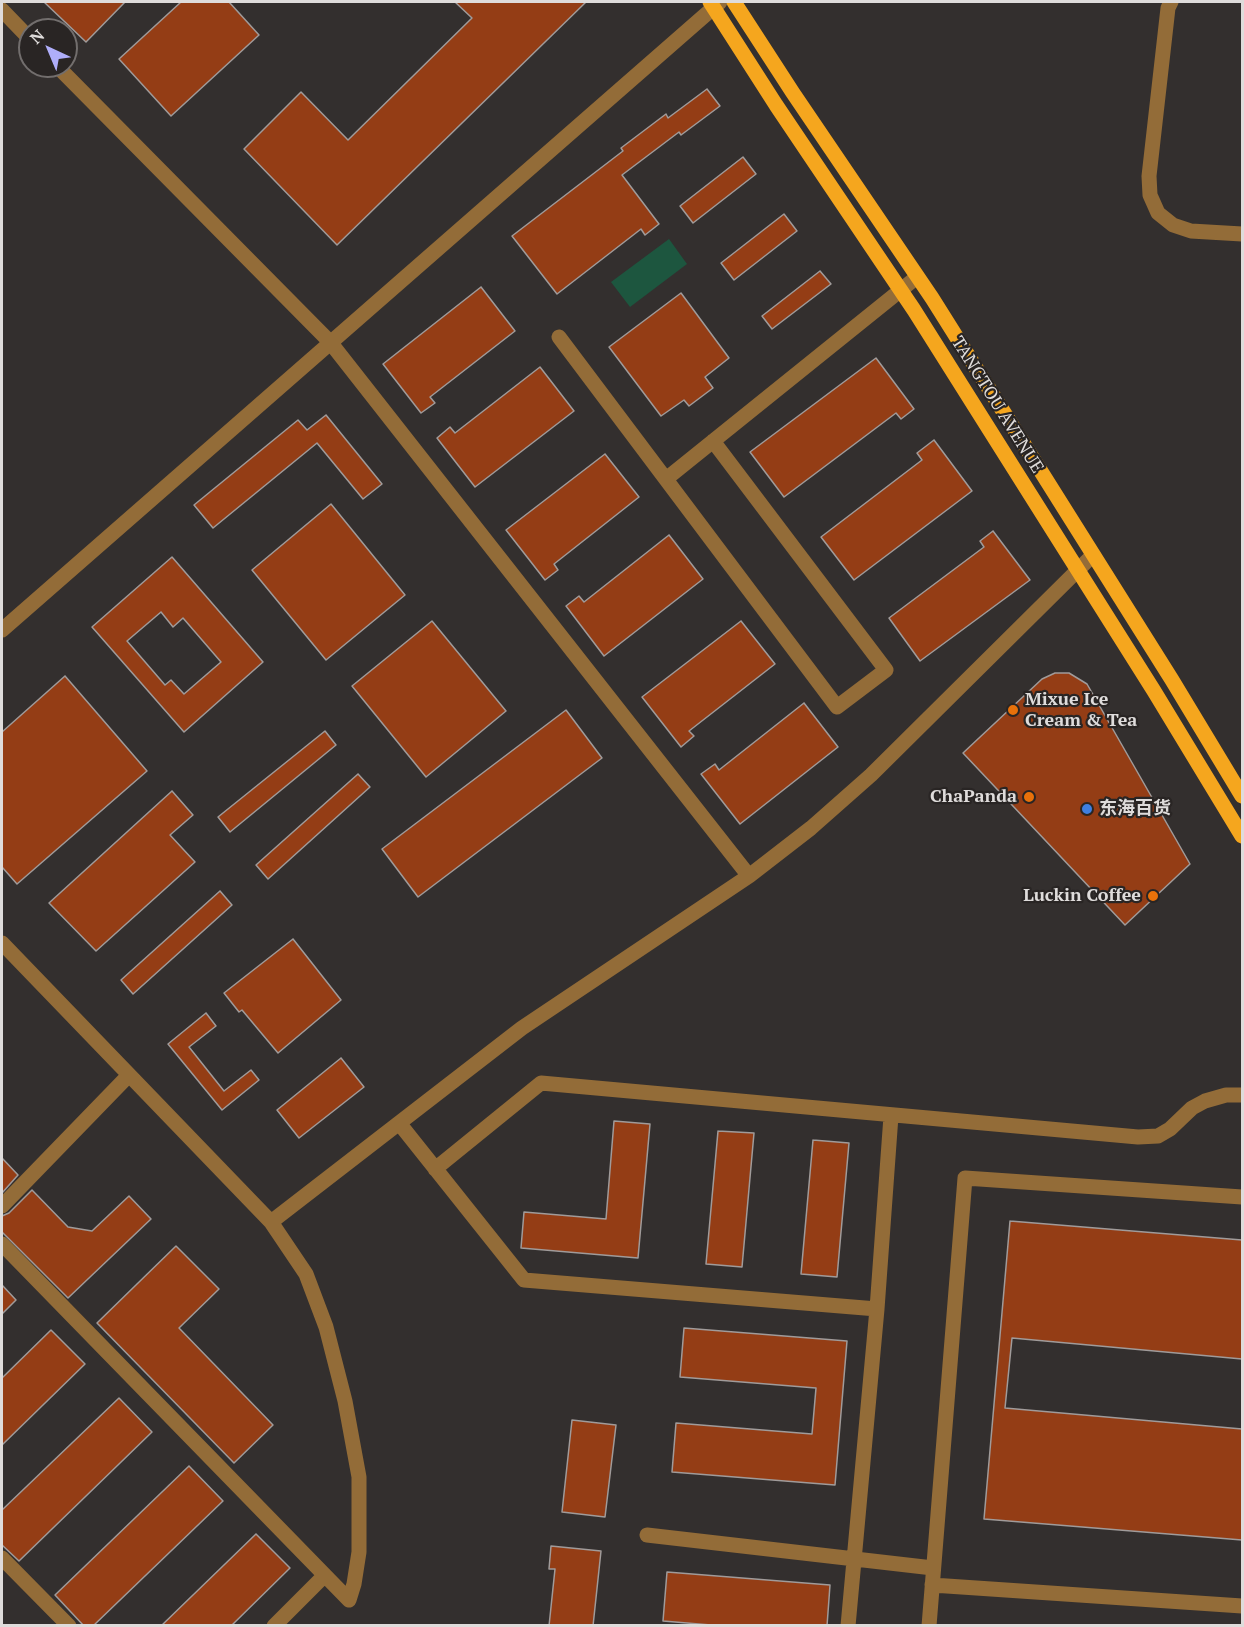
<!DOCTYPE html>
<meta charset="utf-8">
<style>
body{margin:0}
#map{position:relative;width:1244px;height:1627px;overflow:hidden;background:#332f2e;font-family:"PT Serif",serif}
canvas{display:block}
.frame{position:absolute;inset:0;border:3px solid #dfdcdb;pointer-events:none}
.north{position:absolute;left:18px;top:18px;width:60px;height:60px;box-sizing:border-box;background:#292524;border:2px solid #726e6d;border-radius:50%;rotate:316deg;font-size:16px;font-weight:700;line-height:24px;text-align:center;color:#dfdcdb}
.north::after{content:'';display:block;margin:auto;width:21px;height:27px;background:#afaefa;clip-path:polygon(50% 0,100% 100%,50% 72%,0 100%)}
</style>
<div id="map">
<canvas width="1244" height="1627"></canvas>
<div class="frame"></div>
<div class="north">N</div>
</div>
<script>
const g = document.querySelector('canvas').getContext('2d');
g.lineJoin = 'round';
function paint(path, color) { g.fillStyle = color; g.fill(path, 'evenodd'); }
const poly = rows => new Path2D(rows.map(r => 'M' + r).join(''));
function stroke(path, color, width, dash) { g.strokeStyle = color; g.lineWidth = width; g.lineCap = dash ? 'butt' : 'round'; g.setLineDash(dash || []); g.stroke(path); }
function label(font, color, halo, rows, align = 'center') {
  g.font = font + ' "PT Serif","Noto Sans SC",serif'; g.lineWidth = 4.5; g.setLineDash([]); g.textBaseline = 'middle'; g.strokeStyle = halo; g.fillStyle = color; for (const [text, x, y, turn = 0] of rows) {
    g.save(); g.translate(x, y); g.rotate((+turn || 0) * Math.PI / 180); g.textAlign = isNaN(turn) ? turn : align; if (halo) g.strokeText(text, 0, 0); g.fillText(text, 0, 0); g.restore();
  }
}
paint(poly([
 [669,239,687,264,630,307,611,282]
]), '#1d563f');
const building = poly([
 [44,2,125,2,86,42,44,2],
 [181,2,229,2,259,35,171,116,119,59,181,2],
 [455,2,586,2,337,245,244,149,301,92,348,140,472,18,455,2],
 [707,89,720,106,681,135,679,132,622,175,659,224,645,235,641,229,557,294,512,236,623,151,621,148,666,114,668,118,707,89],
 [743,157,756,174,693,223,680,206,743,157],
 [784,214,797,231,734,280,721,263,784,214],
 [820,271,831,284,772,329,762,316,820,271],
 [481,287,515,331,430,397,435,403,421,413,383,364,481,287],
 [681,293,729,358,705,377,713,388,689,406,684,400,661,416,609,347,681,293],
 [876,358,914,409,901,419,896,413,784,497,750,452,876,358],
 [540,367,574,411,475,487,437,438,450,427,455,433,540,367],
 [326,415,382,484,363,499,317,443,213,528,194,505,298,420,307,430,326,415],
 [934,440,972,491,854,580,821,537,922,460,917,453,934,440],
 [605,454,639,497,554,564,558,570,545,580,506,530,605,454],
 [331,504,405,595,326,660,252,570,331,504],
 [993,531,1030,580,920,661,889,618,984,547,980,541,993,531],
 [669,535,703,579,604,656,566,606,579,596,584,602,669,535],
 [172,557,263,662,184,732,92,627,172,557],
 [161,612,173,627,183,618,221,662,184,694,171,680,165,685,127,641,161,612],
 [432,621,506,711,426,777,352,686,432,621],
 [741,621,775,664,689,731,694,736,681,747,642,697,741,621],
 [1055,673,1069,673,1087,684,1190,864,1125,925,963,753,1042,679,1055,673],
 [65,676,147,771,17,884,2,867,2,732,65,676],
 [804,703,838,747,740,824,701,774,715,764,719,770,804,703],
 [566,710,602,758,418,897,382,849,566,710],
 [325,731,336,745,230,832,218,817,325,731],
 [358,774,370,787,268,879,256,865,358,774],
 [172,791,193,815,170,835,195,862,96,951,49,903,172,791],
 [220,891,232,905,133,994,121,980,220,891],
 [293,939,341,1000,278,1053,242,1010,239,1012,224,993,293,939],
 [206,1013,216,1026,189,1047,224,1091,251,1070,259,1080,222,1110,168,1044,206,1013],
 [341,1058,364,1087,299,1138,277,1110,341,1058],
 [614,1121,650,1124,638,1258,521,1248,524,1212,606,1219,614,1121],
 [718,1131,754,1133,742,1267,706,1264,718,1131],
 [813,1140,849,1143,837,1277,801,1274,813,1140],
 [2,1158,18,1175,2,1193,2,1158],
 [32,1190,68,1227,92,1231,129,1196,151,1219,68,1298,2,1232,2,1216,9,1213,32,1190],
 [1010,1221,1242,1240,1242,1359,1012,1338,1005,1408,1242,1429,1242,1540,984,1519,1010,1221],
 [176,1246,219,1289,179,1328,273,1425,234,1463,97,1323,176,1246],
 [2,1285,16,1300,2,1314,2,1285],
 [684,1328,847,1341,835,1485,672,1472,676,1423,812,1434,816,1388,680,1377,684,1328],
 [51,1330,85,1364,2,1445,2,1378,51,1330],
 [119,1398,152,1432,19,1561,2,1545,2,1510,119,1398],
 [572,1420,616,1425,605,1517,562,1512,572,1420],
 [189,1466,223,1501,93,1626,84,1626,55,1595,189,1466],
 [256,1534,290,1568,231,1626,161,1626,256,1534],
 [551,1546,601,1551,593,1626,549,1626,555,1569,549,1569,551,1546],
 [667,1572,830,1585,827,1626,723,1626,663,1621,667,1572]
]);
paint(building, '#943d15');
stroke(building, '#a09b9a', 1.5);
stroke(poly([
 [1171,2,1168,8,1149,176,1150,195,1158,213,1173,225,1191,231,1242,234],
 [2,10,30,39],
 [57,66,330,342,749,876],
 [559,337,837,707,886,670,713,441],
 [666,479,917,277],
 [2,630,720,2],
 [2,943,271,1222,306,1274,326,1327,345,1401,359,1477,359,1552,354,1584,349,1600,2,1244],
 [399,1123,524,1280,877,1309],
 [435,1169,541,1083,1138,1137,1158,1136,1170,1129,1192,1108,1205,1101,1226,1095,1242,1095],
 [2,1206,129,1075],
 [271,1222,522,1028,749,876,811,828,871,775,1093,555],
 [647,1535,933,1568],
 [2,1558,69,1626],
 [932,1585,1242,1606],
 [274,1626,324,1576],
 [848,1626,877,1309,891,1116],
 [929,1626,965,1178,1242,1197]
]), '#936c38', 15);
stroke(poly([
 [710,2,776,105,914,310,1154,691,1242,836],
 [734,2,793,93,932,298,1172,680,1242,796]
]), '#f5a61e', 15);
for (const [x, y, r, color] of [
 [1013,710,6,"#e8710a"],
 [1029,797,6,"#e8710a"],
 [1087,809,6,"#3f7fe0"],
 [1153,896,6,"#e8710a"]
]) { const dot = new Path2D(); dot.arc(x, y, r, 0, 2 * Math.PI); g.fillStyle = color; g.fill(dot); stroke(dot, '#292524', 2); }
label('18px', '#dfdcdb', '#292524', [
 ["TANGTOU AVENUE",997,405,58]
]);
label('bold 18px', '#dfdcdb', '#292524', [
 ["Mixue Ice",1025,700],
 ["Cream & Tea",1025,721],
 ["ChaPanda",1017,797,"right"],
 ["东海百货",1099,809],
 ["Luckin Coffee",1141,896,"right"]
], 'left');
</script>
